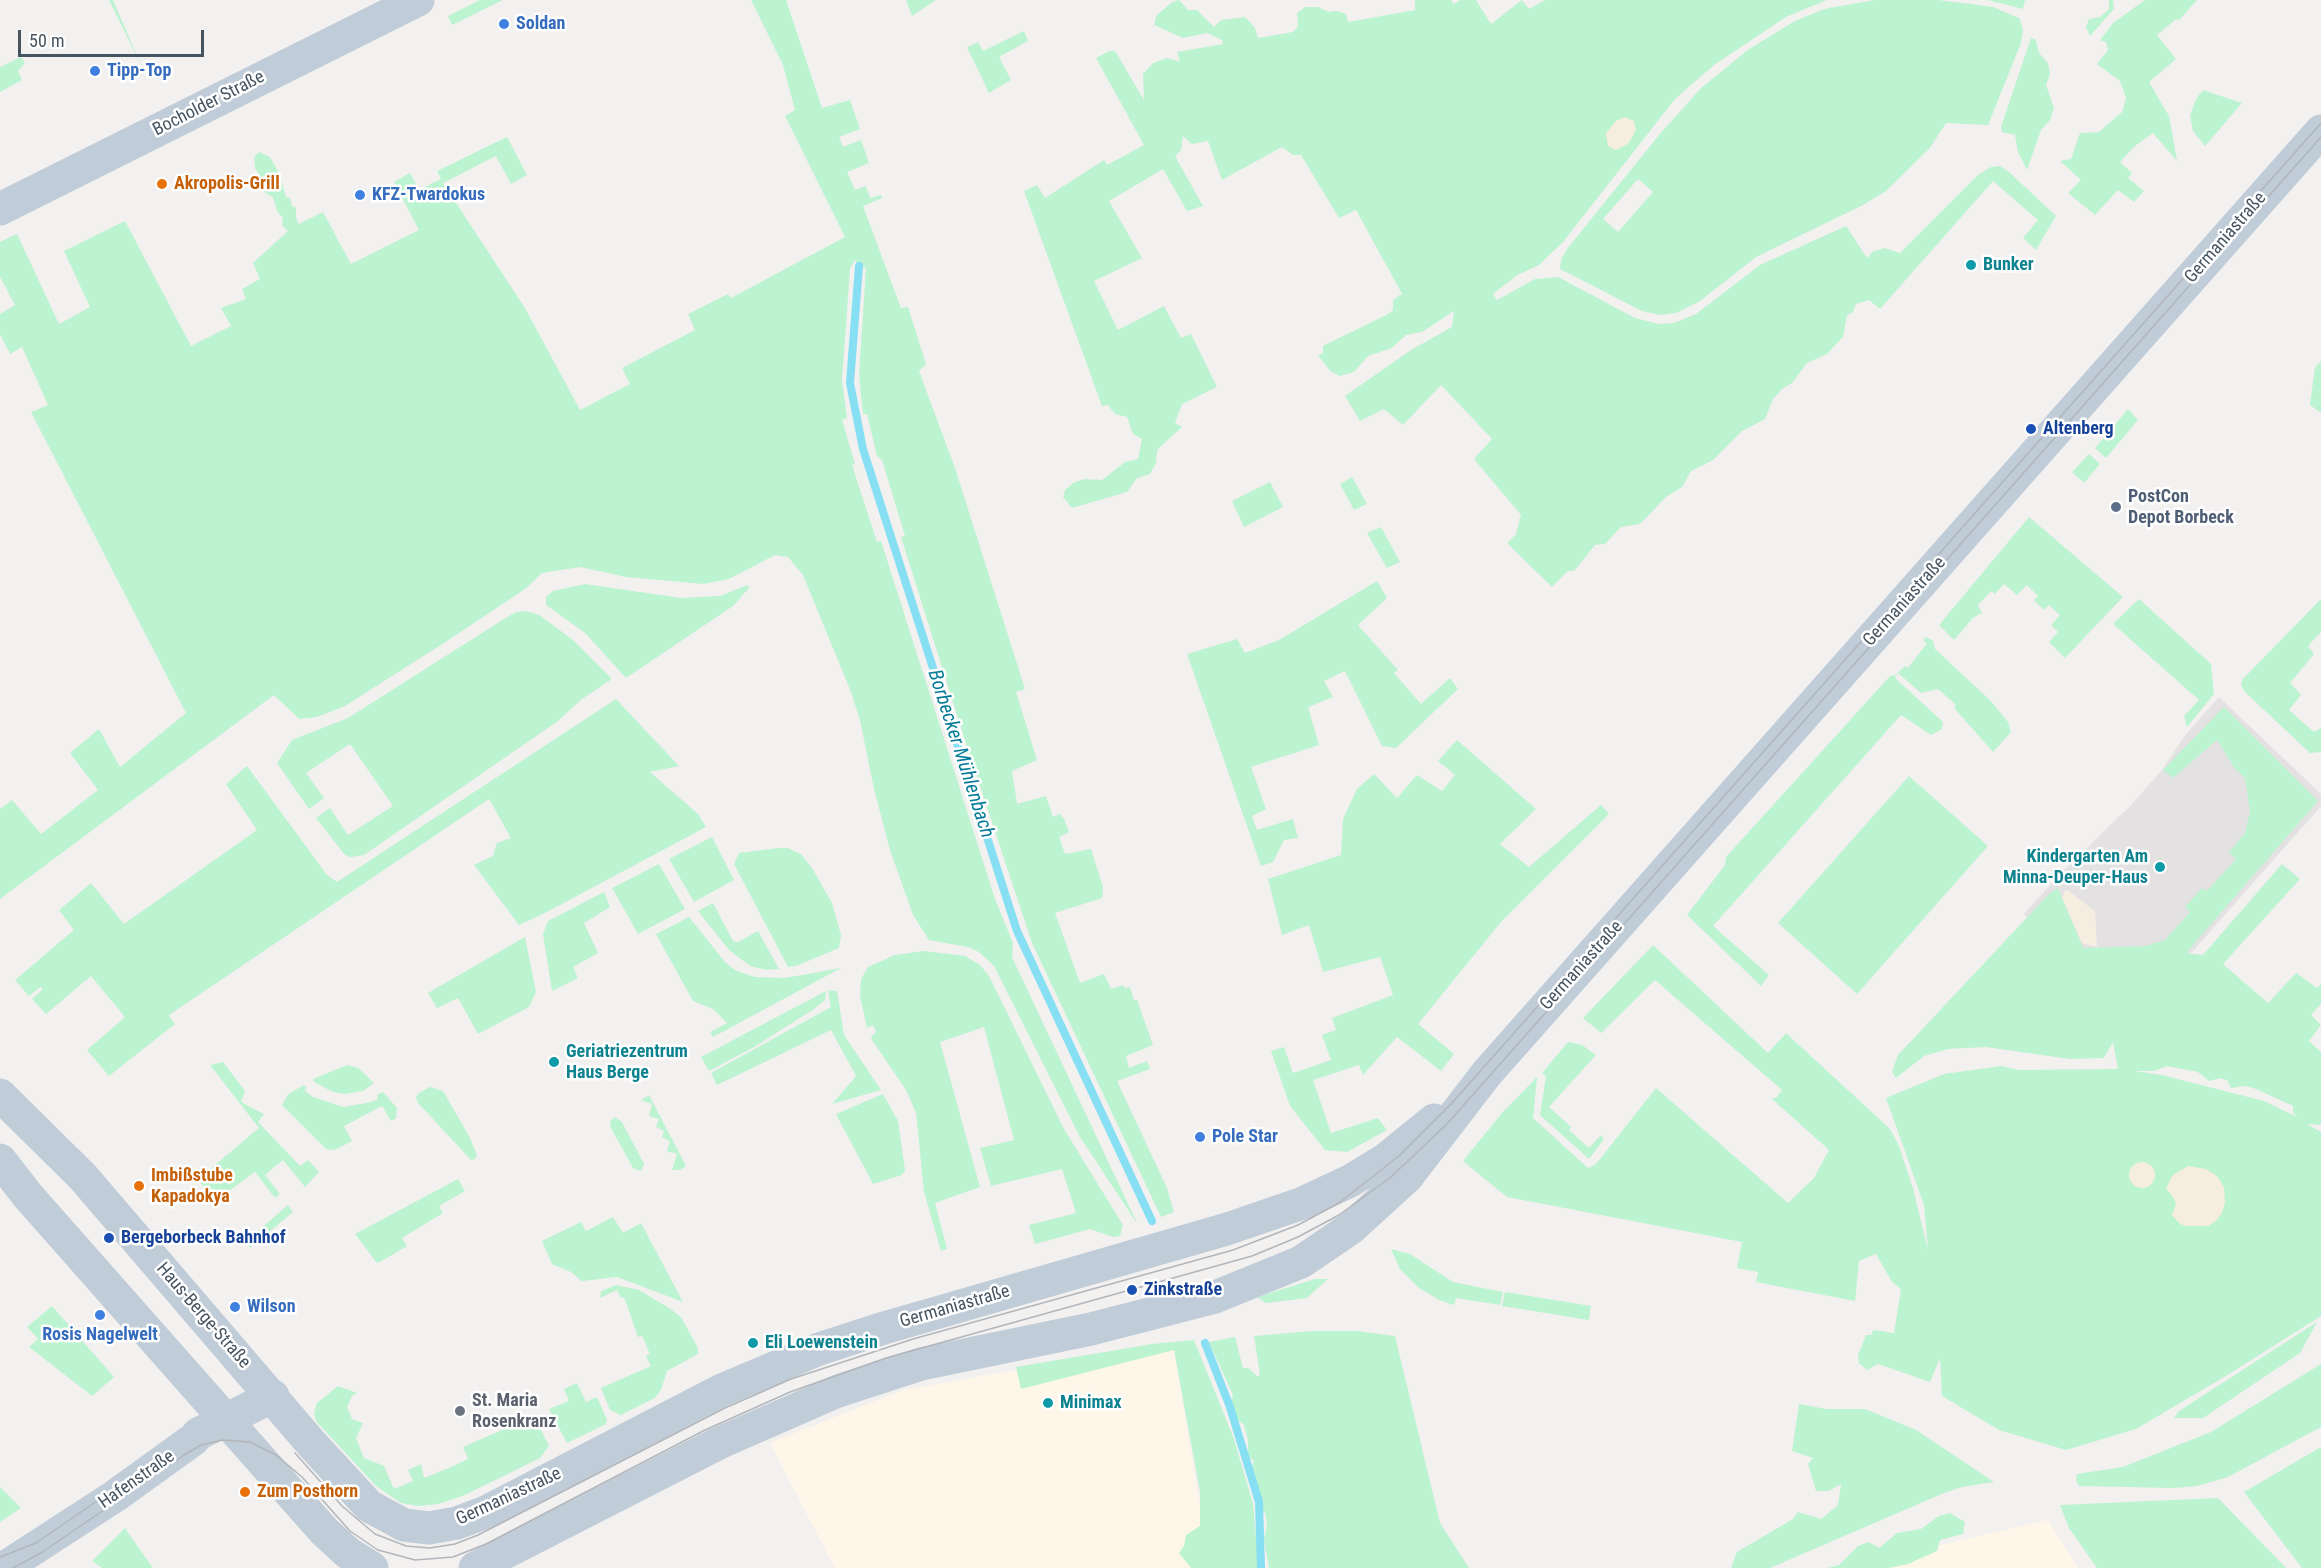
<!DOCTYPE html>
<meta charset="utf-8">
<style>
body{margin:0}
#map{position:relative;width:2321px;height:1568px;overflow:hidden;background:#f3f0f0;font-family:"Roboto Condensed",sans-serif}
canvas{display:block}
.scale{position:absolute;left:18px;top:30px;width:186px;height:27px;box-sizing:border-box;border:3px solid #465460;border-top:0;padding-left:8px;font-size:18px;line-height:21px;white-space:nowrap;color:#465460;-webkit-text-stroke:4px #fff;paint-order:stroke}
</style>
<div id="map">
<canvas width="2321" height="1568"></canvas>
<div class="scale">50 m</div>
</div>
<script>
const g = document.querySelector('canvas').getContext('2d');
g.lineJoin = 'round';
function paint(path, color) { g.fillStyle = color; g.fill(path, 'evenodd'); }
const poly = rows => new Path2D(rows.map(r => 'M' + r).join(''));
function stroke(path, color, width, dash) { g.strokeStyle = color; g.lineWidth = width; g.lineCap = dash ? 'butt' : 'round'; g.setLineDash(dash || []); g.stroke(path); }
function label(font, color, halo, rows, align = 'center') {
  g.font = font + ' "Roboto Condensed",sans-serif'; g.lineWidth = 5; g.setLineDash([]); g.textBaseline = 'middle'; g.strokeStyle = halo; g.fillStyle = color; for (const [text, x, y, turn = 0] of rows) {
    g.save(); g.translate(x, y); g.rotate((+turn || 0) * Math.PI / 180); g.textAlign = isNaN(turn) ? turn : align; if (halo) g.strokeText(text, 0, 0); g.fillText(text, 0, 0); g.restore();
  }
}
paint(poly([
 [1173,1343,1210,1568,835,1568,770,1443,903,1390],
 [2048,1520,2078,1568,1860,1568,1875,1560]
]), '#fef7e9');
paint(poly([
 [2219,697,2321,794,2321,806,2193,951,2154,973,2118,1011,2024,914,2057,877,2129,807,2162,770,2186,734]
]), '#e4e1e2');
paint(poly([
 [109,0,113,0,141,65],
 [480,0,503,0,452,25,448,16],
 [751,0,786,0,822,108,850,100,860,129,839,137,843,147,861,140,869,163,847,172,855,190,866,186,870,198,881,195,882,198,863,206,901,308,908,307,926,364,919,371,955,468,1025,689,1016,692,1037,760,1012,771,1017,804,1046,796,1053,817,1060,814,1064,819,1069,832,1059,837,1065,854,1091,849,1103,887,1102,898,1055,913,1080,983,1104,974,1111,989,1123,985,1125,988,1130,987,1134,1000,1137,1000,1153,1045,1126,1056,1129,1068,1147,1061,1150,1069,1117,1081,1167,1188,1174,1212,1161,1217,1032,943,968,750,901,537,905,536,882,460,877,456,867,414,863,414,859,375,866,268,859,266,855,260,850,269,842,380,847,418,842,420,855,464,852,465,877,542,881,541,995,899,1013,943,1012,957,1138,1225,1080,1137,994,966,979,952,968,947,929,940,913,915,890,850,874,789,860,720,851,692,803,575,788,557,775,555,729,579,703,584,626,577,580,567,542,573,525,589,447,641,345,706,317,717,299,719,274,695,0,899,0,809,12,800,41,834,98,790,70,753,99,729,120,767,186,713,31,412,48,405,22,347,10,354,0,334,0,314,15,305,0,277,0,242,17,234,59,324,90,307,64,251,125,221,191,346,231,326,221,308,246,299,242,289,260,279,253,263,288,231,282,225,283,218,277,211,273,197,264,192,265,183,255,168,254,158,259,152,270,157,279,173,286,197,290,198,292,206,296,208,296,218,299,224,323,212,351,264,419,230,394,182,410,173,419,190,441,179,437,171,507,137,527,175,511,184,496,156,443,183,525,308,580,410,630,384,622,368,695,330,688,314,728,294,731,298,845,237,785,116,795,110,783,65],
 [906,0,936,0,912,16],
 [1179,0,1188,10,1197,10,1214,27,1221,20,1245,17,1255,28,1258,38,1293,32,1298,26,1297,13,1305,7,1318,7,1329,12,1337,11,1346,14,1348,22,1415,10,1415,0,1451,0,1454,4,1460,0,1476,0,1491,24,1522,0,1529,9,1545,0,1827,0,1786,17,1714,65,1675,99,1563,242,1539,265,1516,276,1493,294,1497,300,1535,279,1558,277,1635,318,1659,324,1674,323,1696,314,1760,265,1846,226,1867,258,1872,252,1885,248,1900,253,1978,175,1991,167,2000,166,2009,172,2056,216,2036,250,2023,238,2038,220,1993,181,1880,309,1869,300,1856,304,1853,312,1847,315,1843,337,1827,354,1807,363,1792,383,1782,389,1773,399,1765,419,1742,431,1713,460,1691,471,1682,487,1666,497,1640,524,1621,527,1605,544,1595,545,1574,571,1568,571,1552,587,1507,543,1516,534,1521,515,1474,459,1492,439,1441,385,1403,425,1384,409,1360,421,1345,396,1411,350,1452,327,1454,311,1422,332,1406,335,1392,348,1368,356,1354,372,1340,376,1330,371,1318,355,1323,353,1323,346,1388,314,1393,310,1393,300,1402,294,1356,210,1339,218,1301,155,1293,155,1282,147,1222,180,1208,141,1192,144,1183,136,1181,150,1175,156,1203,206,1187,211,1163,169,1109,201,1142,258,1094,281,1118,330,1164,306,1181,338,1191,334,1217,387,1182,404,1175,423,1182,427,1157,450,1156,463,1150,474,1137,478,1127,492,1072,508,1063,497,1065,490,1073,483,1084,479,1102,480,1125,462,1138,459,1142,439,1133,434,1127,417,1115,414,1108,405,1102,406,1024,191,1037,185,1045,198,1104,160,1107,165,1144,145,1096,58,1109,51,1115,51,1144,100,1143,74,1153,63,1167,58,1180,62,1177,52,1223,44,1222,40,1207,33,1183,38,1154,25,1156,16,1172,2],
 [1874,0,1938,0,1971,4,1993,7,2019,18,2023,29,2021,43,1988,125,1946,123,1929,149,1886,191,1861,206,1756,257,1700,301,1676,313,1661,315,1642,311,1560,269,1561,260,1567,249,1659,135,1701,88,1749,49,1795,21,1824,9],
 [1638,179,1653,192,1618,232,1603,219],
 [1988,0,2025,0,2023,9],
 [2109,0,2113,0,2114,9,2090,36,2086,27,2089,19,2100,17,2109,9],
 [2145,0,2197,0,2179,20,2176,19,2157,35,2176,59,2149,82,2169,116,2177,161,2153,133,2135,146,2120,162,2132,173,2128,178,2144,191,2134,202,2118,190,2095,215,2068,193,2081,180,2060,161,2071,159,2080,133,2099,132,2122,112,2126,98,2120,81,2097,64,2108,50,2106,42,2100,40,2113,23],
 [1024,31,1028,41,999,57,1011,80,989,93,967,47,978,42,983,51],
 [2031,38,2036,40,2039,53,2048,63,2050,74,2046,85,2054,108,2050,120,2041,130,2027,170,2018,152,2015,135,2002,132,2001,127],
 [21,57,25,63,18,71,22,80,0,92,0,67],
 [2203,90,2242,103,2205,146,2193,131,2190,116,2196,99],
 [2321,361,2321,413,2310,405,2315,367],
 [2128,409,2138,420,2106,458,2095,448],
 [2089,454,2100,464,2084,483,2072,472],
 [1352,477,1367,504,1354,510,1340,484],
 [1270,482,1283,507,1244,527,1232,501],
 [2029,517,2123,597,2065,658,2049,642,2058,632,2051,625,2060,615,2049,605,2044,610,2034,600,2038,596,2027,585,2017,595,2004,584,1995,594,1991,591,1978,605,1982,613,1973,618,1954,640,1939,625],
 [1381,527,1400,562,1387,568,1367,533],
 [1377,581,1387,598,1358,625,1398,670,1394,673,1421,704,1450,678,1458,689,1396,748,1382,746,1345,671,1324,681,1333,697,1308,707,1319,745,1251,767,1266,809,1252,816,1257,830,1293,819,1298,838,1284,840,1273,862,1261,866,1187,654,1237,639,1245,653,1279,640],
 [585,584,681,598,720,596,748,585,749,588,733,606,626,678,585,633,546,605,546,597,553,591],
 [2139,599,2211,664,2214,694,2187,727,2184,716,2199,700,2113,624],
 [2321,599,2321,632,2308,646,2314,654,2290,683,2301,695,2289,710,2314,732,2321,728,2321,752,2310,753,2245,692,2241,685,2242,680],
 [526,611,539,615,573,640,612,679,582,699,558,721,364,855,351,857,345,855,316,818,330,808,348,835,393,806,350,744,306,773,324,798,309,809,277,763,292,740,348,718,504,619,516,612],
 [1926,637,1933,641,1935,649,1990,700,2008,722,2011,732,1993,752,1954,708,1956,705,1938,689,1921,693,1898,673,1895,678,1943,722,1942,729,1931,735,1901,715,1713,926,1769,975,1761,986,1687,915,1725,865,1726,857,1891,675,1894,676,1905,666,1908,668,1927,643,1923,640],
 [616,699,679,766,650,772,698,814,706,827,545,913,519,925,474,865,493,856,497,843,511,838,489,799,169,1015,175,1024,109,1076,87,1050,125,1017,91,976,46,1014,32,999,43,989,40,987,29,996,15,980,74,930,59,910,91,883,124,924,257,830,226,784,247,766,327,875,337,882],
 [2224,707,2318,801,2186,953,2203,955,2282,864,2300,879,2223,964,2268,1003,2296,973,2317,988,2321,984,2321,1004,2311,1015,2321,1025,2309,1041,2321,1052,2321,1125,2307,1124,2321,1132,2321,1316,2229,1374,2136,1429,2066,1450,1999,1430,1942,1396,1940,1358,1930,1382,1878,1364,1867,1370,1859,1363,1858,1355,1866,1335,1872,1335,1873,1330,1894,1333,1901,1289,1892,1282,1876,1254,1859,1261,1855,1301,1756,1282,1758,1272,1737,1268,1742,1242,1507,1197,1463,1161,1502,1113,1537,1077,1533,1118,1588,1168,1596,1164,1656,1088,1788,1203,1814,1178,1829,1150,1771,1098,1776,1098,1782,1090,1655,980,1601,1033,1583,1018,1653,945,1768,1053,1786,1033,1890,1129,1899,1146,1913,1188,1928,1250,1924,1205,1886,1098,1944,1074,2001,1066,2019,1070,2118,1069,2113,1042,2104,1058,2070,1059,1986,1047,1948,1049,1924,1056,1896,1078,1892,1072,1898,1055,2050,893,2058,888,2083,948,2145,946,2165,940,2190,912,2185,907,2202,888,2207,891,2236,859,2229,852,2245,833,2250,811,2245,778,2235,769,2217,740,2173,778,2163,770],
 [2167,1066,2198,1072,2209,1081,2220,1078,2227,1080,2231,1088,2246,1086,2256,1089,2293,1106,2293,1112,2297,1117,2264,1101,2162,1075,2134,1071,2154,1071],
 [1457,740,1536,809,1500,844,1529,867,1601,805,1609,814,1501,922,1418,1024,1454,1054,1441,1071,1397,1037,1363,1075,1359,1065,1313,1080,1331,1133,1378,1118,1387,1130,1347,1152,1325,1150,1290,1106,1271,1051,1284,1047,1293,1073,1331,1060,1322,1035,1336,1030,1332,1018,1393,995,1380,957,1323,972,1309,925,1282,935,1268,879,1341,855,1343,819,1357,789,1374,774,1397,798,1417,775,1442,791,1455,775,1438,761],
 [1909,776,1988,846,1857,994,1778,923],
 [712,837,734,880,694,902,669,859],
 [779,848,788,848,801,854,812,868,832,903,841,935,839,948,796,966,788,967,734,864,739,853],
 [659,864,685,909,638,934,612,888],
 [604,892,610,907,584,923,598,953,573,967,578,978,552,991,543,934,548,921],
 [713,903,733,941,738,942,758,931,779,969,766,970,750,966,729,950,698,911],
 [689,917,725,962,735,970,755,977,785,978,841,968,713,1037,710,1032,727,1023,713,1009,693,1001,656,934],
 [525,937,536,992,529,1007,478,1034,458,998,437,1008,428,993],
 [924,951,965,956,980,965,989,976,1064,1129,1123,1225,1120,1236,1113,1237,1090,1229,1035,1244,1029,1225,1076,1213,1062,1169,991,1186,980,1148,1014,1140,984,1027,940,1042,980,1187,935,1203,947,1249,941,1251,924,1192,916,1113,906,1090,872,1040,871,1037,876,1032,873,1025,867,1028,860,996,861,979,868,967,895,955],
 [828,990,837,991,844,1035,881,1090,832,1104,856,1076,831,1030,717,1085,711,1073,831,1007],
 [826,991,825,1000,814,1009,754,1047,709,1071,701,1057],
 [1568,1042,1582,1045,1596,1055,1549,1107,1571,1127,1569,1130,1589,1148,1601,1135,1604,1139,1589,1159,1540,1115,1546,1076,1542,1073],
 [223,1062,245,1091,241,1102,264,1114,258,1122,300,1166,308,1160,319,1172,305,1187,283,1160,265,1175,280,1194,275,1198,255,1172,222,1196,212,1194,197,1180,259,1128,210,1065],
 [347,1065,358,1068,374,1083,363,1091,345,1094,333,1092,314,1082,313,1079],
 [304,1085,307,1088,304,1090,313,1097,343,1107,372,1102,378,1099,377,1095,383,1092,397,1108,396,1118,391,1121,382,1106,344,1126,352,1141,335,1150,326,1149,282,1105,288,1094],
 [430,1087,443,1091,469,1136,477,1155,475,1159,471,1160,418,1103,416,1097,419,1093],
 [883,1094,898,1121,905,1170,902,1175,873,1184,836,1114],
 [649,1095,686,1166,680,1170,672,1170,677,1154,667,1151,670,1141,662,1137,664,1131,656,1127,659,1119,649,1116,652,1104,641,1100],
 [615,1117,622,1122,644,1164,641,1171,633,1168,611,1128,610,1121],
 [458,1179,465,1191,439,1206,443,1213,402,1238,407,1246,380,1262,377,1263,355,1234],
 [288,1205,293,1212,250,1248,245,1242],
 [613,1217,623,1233,641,1223,683,1302,617,1277,582,1281,571,1272,552,1264,542,1241,581,1222,586,1231],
 [1391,1249,1410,1254,1453,1282,1503,1292,1500,1305,1456,1298,1454,1305,1439,1300,1419,1288,1400,1269],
 [1315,1279,1328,1279,1307,1298,1266,1303,1257,1297],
 [616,1285,639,1290,669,1308,681,1317,698,1348,698,1354,667,1371,661,1390,655,1398,621,1415,610,1410,601,1388,651,1366,646,1356,650,1354,642,1336,638,1337,624,1297,621,1298,617,1290,600,1298,601,1291],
 [1505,1292,1591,1306,1589,1320,1502,1306],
 [52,1306,114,1377,92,1396,29,1347,38,1339,27,1327],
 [2317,1322,2300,1353,2203,1418,2174,1418,2179,1411],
 [1312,1331,1357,1331,1395,1336,1440,1523,1469,1568,1269,1568,1264,1539,1267,1525,1265,1512,1259,1508,1252,1491,1251,1468,1254,1461,1248,1456,1248,1440,1244,1425,1238,1420,1231,1401,1233,1395,1209,1342,1235,1337,1243,1368,1248,1368,1257,1376,1260,1375,1254,1336],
 [1194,1340,1234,1439,1253,1504,1259,1568,1191,1568,1179,1553,1184,1546,1186,1535,1200,1526,1200,1492,1174,1350,1021,1389,1016,1367,1152,1344],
 [2321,1364,2321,1427,2228,1477,2197,1486,2173,1488,2079,1486,2076,1480,2077,1474,2123,1467,2211,1432],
 [577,1383,586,1402,597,1397,607,1420,606,1424,567,1443,549,1409,569,1401,564,1389],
 [338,1386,357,1393,352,1396,347,1407,352,1419,363,1423,356,1438,364,1458,384,1466,394,1489,413,1481,408,1470,421,1464,424,1478,451,1467,468,1459,463,1447,534,1416,549,1446,540,1458,465,1495,438,1504,419,1506,401,1503,376,1486,316,1421,314,1413,317,1403],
 [1799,1404,1826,1409,1865,1409,1916,1430,1994,1482,1962,1487,1944,1493,1770,1568,1731,1568,1737,1552,1793,1519,1798,1512,1821,1519,1838,1505,1841,1484,1829,1491,1816,1491,1808,1464,1813,1458,1792,1451],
 [2321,1447,2321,1568,2302,1568,2244,1492],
 [0,1487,21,1508,0,1522],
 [2218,1498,2286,1568,2097,1568,2069,1528,2060,1505],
 [1950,1513,1965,1522,1963,1534,1940,1540,1937,1551,1908,1564,1889,1568,1828,1568,1839,1565,1858,1546,1869,1542,1879,1548,1897,1533,1921,1529,1939,1516],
 [125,1528,143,1554,153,1568,102,1568,92,1561]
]), '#bcf3d0');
paint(poly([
 [1625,117,1634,121,1636,130,1628,144,1615,150,1608,146,1606,133,1616,121],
 [2066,889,2095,911,2097,947,2082,943,2062,898],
 '2129 1175a13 13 0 1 1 26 0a13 13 0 1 1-26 0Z',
 [2188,1166,2206,1169,2217,1176,2224,1187,2225,1203,2222,1213,2216,1221,2208,1226,2185,1226,2179,1223,2172,1215,2176,1205,2174,1198,2166,1188,2173,1175]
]), '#f5eee0');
stroke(poly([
 [859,266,850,383,863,449,1017,931,1152,1221],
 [1205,1343,1230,1407,1259,1502,1261,1568]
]), '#86dff3', 8);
stroke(poly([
 [0,209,418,0],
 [0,1095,83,1177,311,1443,369,1506,404,1525,429,1528,457,1523,486,1512,722,1390,819,1349,884,1328,1227,1229,1303,1203,1350,1181,1386,1159,1434,1120],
 [0,1160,28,1196,324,1531,348,1553,372,1568],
 [4,1568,115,1496,194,1439,198,1434,273,1396],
 [475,1568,719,1443,838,1391,921,1364,1091,1329,1215,1297,1301,1262,1351,1228,1407,1177,1487,1073,2321,131]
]), '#c0ccd8', 33);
stroke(poly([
 [295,1453,342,1506,375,1534,406,1546,430,1548,455,1544,478,1535,725,1408,791,1379,913,1339,1233,1250,1298,1225,1339,1203,1399,1156,1451,1104,2321,123],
 [0,1557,36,1543,145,1468],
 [13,1568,41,1553,184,1455,201,1445,223,1440,250,1442,276,1455,302,1477,350,1531,378,1550,415,1560,453,1557,486,1544,703,1431,790,1392,886,1358,1252,1256,1298,1237,1339,1215,1391,1177,1447,1124,2321,137]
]), '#b2b6bb', 1.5);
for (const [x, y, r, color] of [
 [504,24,6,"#3f7fe0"],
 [95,71,6,"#3f7fe0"],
 [162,184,6,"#e8710a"],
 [360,195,6,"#3f7fe0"],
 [1971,265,6,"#0f9aa8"],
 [2031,429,6,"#1a4fb4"],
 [2116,507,6,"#5c6f8a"],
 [2160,867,6,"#0f9aa8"],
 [554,1062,6,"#0f9aa8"],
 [1200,1137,6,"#3f7fe0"],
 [139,1186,6,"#e8710a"],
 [109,1238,6,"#1a4fb4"],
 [1132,1290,6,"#1a4fb4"],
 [235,1307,6,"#3f7fe0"],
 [100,1315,6,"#3f7fe0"],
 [753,1343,6,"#0f9aa8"],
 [1048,1403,6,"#0f9aa8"],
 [460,1411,6,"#6b7280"],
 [245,1492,6,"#e8710a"]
]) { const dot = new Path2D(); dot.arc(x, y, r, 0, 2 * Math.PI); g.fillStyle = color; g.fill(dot); stroke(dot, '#fff', 2); }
label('bold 18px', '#366cbe', '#fff', [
 ["Soldan",516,24],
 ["Tipp-Top",107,71],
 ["KFZ-Twardokus",372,195],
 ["Pole Star",1212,1137],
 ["Wilson",247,1307],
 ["Rosis Nagelwelt",100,1335,"center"]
], 'left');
label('18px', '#465460', '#fff', [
 ["Bocholder Straße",209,104,-27],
 ["Germaniastraße",2226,238,-49],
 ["Germaniastraße",1905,602,-48],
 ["Germaniastraße",1582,966,-48],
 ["Germaniastraße",955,1307,-16],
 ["Haus-Berge-Straße",203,1316,49],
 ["Hafenstraße",137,1480,-35],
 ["Germaniastraße",509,1497,-25]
]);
label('bold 18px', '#c56008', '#fff', [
 ["Akropolis-Grill",174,184],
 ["Imbißstube",151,1176],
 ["Kapadokya",151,1197],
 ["Zum Posthorn",257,1492]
], 'left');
label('bold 18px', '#0d838f', '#fff', [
 ["Bunker",1983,265],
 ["Kindergarten Am",2148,857,"right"],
 ["Minna-Deuper-Haus",2148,878,"right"],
 ["Geriatriezentrum",566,1052],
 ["Haus Berge",566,1073],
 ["Eli Loewenstein",765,1343],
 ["Minimax",1060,1403]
], 'left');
label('bold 18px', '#164399', '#fff', [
 ["Altenberg",2043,429],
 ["Bergeborbeck Bahnhof",121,1238],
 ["Zinkstraße",1144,1290]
], 'left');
label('bold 18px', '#4e5e75', '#fff', [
 ["PostCon",2128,497],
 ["Depot Borbeck",2128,518]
], 'left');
label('bold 18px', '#5b616d', '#fff', [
 ["St. Maria",472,1401],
 ["Rosenkranz",472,1422]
], 'left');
label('italic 20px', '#047b97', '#fff', [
 ["Borbecker Mühlenbach",960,754,72]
]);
</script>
